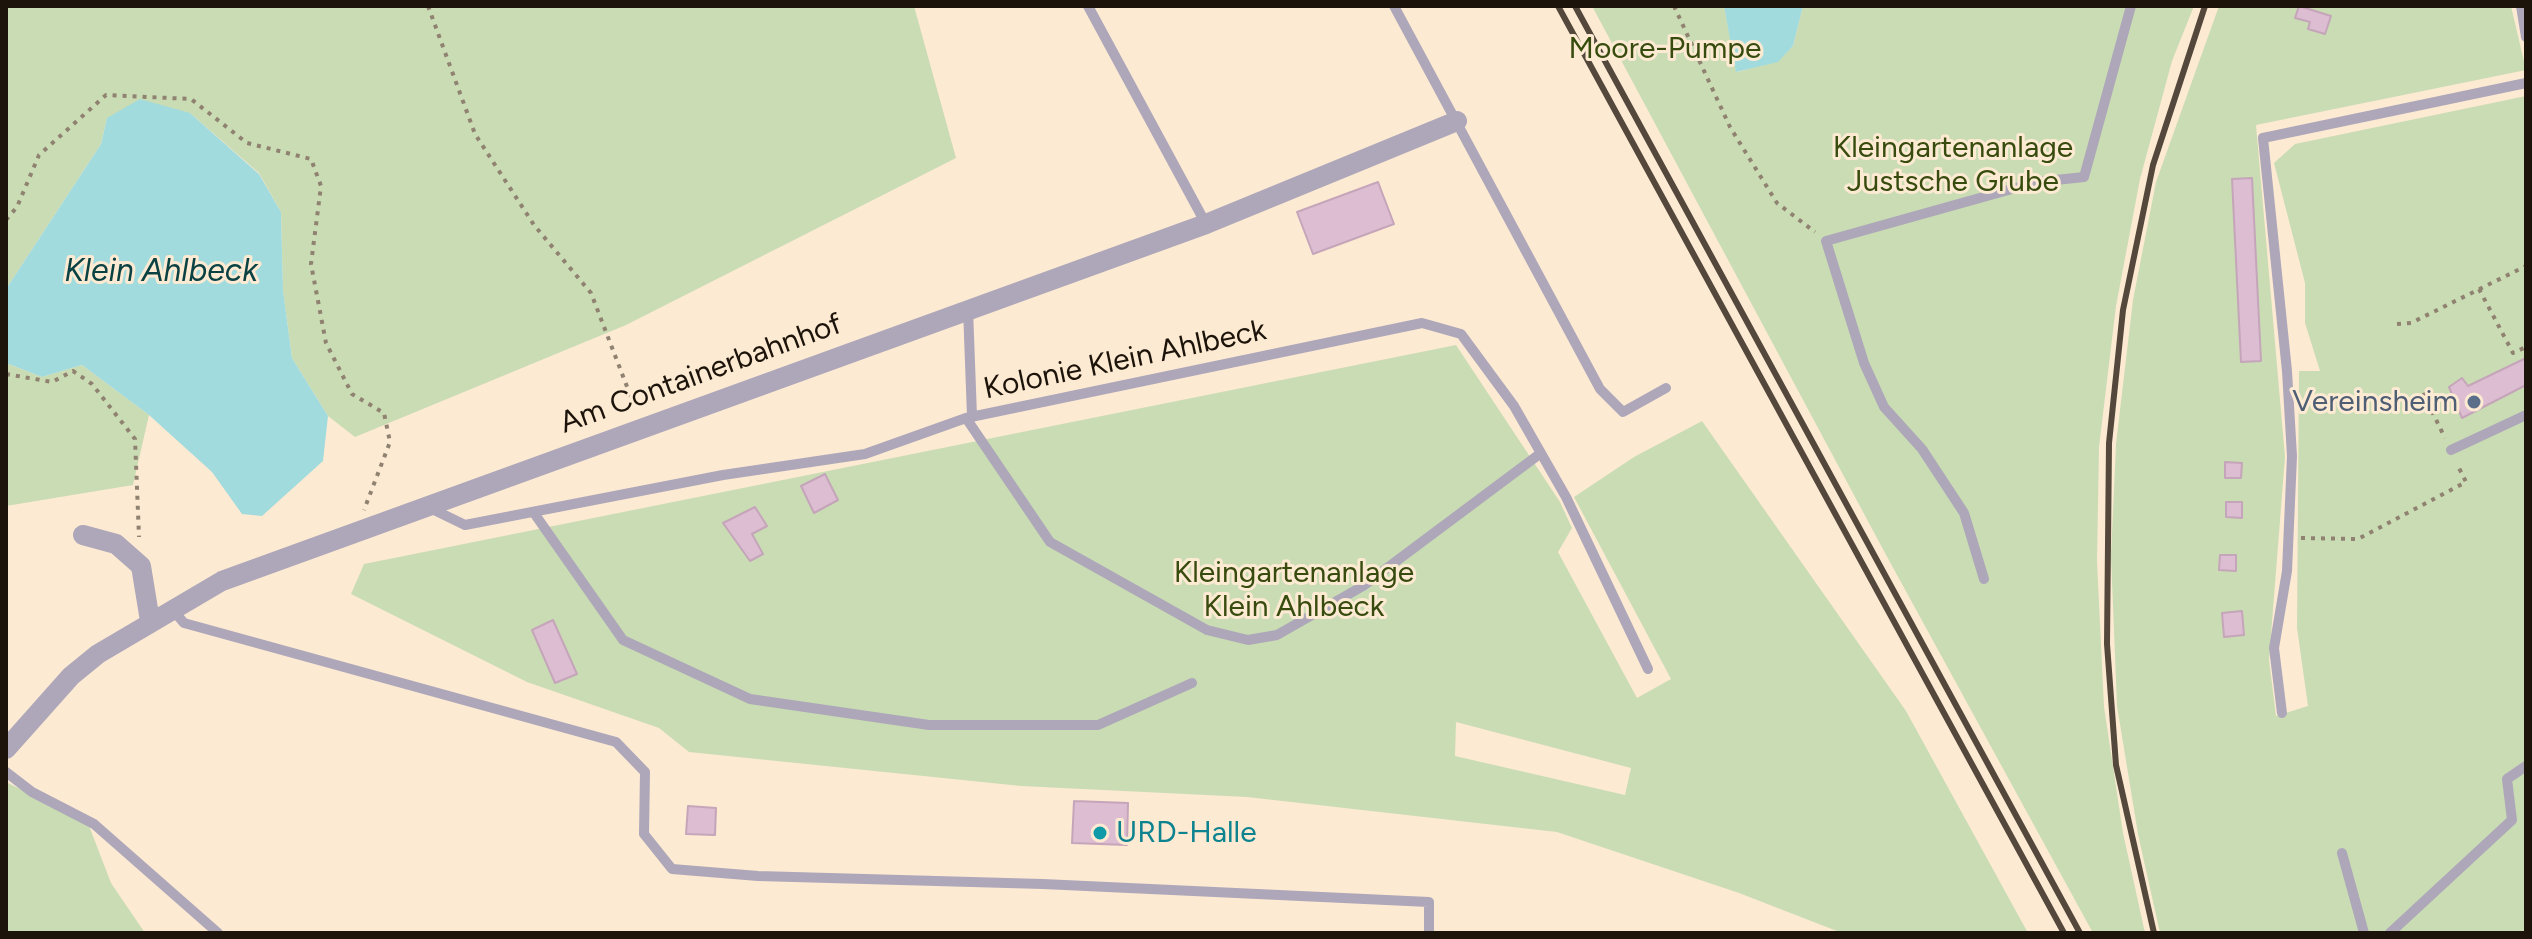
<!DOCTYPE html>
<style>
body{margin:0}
#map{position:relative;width:2532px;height:939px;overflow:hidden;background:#fdead3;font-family:Figtree,sans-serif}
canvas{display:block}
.frame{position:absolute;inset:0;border:8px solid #1c140a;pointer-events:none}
</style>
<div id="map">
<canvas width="2532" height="939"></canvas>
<div class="frame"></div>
</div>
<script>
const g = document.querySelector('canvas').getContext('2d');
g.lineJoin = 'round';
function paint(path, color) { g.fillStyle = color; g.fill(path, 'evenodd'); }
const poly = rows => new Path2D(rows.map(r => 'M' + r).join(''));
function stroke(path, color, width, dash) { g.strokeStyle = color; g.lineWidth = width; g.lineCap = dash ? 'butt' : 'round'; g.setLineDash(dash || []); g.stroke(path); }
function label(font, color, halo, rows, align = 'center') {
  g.font = font + ' Figtree,sans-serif'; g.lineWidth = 6; g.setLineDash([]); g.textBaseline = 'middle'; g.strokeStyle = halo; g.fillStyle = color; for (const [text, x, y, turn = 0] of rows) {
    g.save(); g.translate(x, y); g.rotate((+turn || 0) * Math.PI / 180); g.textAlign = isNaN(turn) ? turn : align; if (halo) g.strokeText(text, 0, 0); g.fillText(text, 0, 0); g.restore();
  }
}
paint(poly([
 [6,6,914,6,956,158,626,325,355,437,328,416,292,358,283,290,281,212,259,173,190,113,107,118,101,144,6,289],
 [1592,6,1724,6,1737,72,1778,61,1793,46,1803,6,2194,6,2172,61,2140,179,2116,306,2099,447,2097,561,2104,707,2123,833,2145,933,2093,933,1885,553],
 [2219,6,2511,6,2526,70,2256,125,2285,457,2269,660,2276,716,2308,706,2297,628,2299,371,2320,371,2305,323,2305,283,2274,163,2295,144,2526,96,2526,933,2160,933,2138,834,2117,706,2111,556,2116,444,2133,300,2156,182],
 [1456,345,1560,502,1572,528,1558,552,1637,698,1671,679,1574,497,1634,457,1702,421,1906,711,2028,933,1842,933,1739,893,1557,832,1247,797,1021,786,689,752,659,728,527,682,351,594,364,564],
 [1456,722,1631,768,1625,795,1455,756],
 [6,363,42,377,82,365,149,415,133,485,6,506],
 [6,782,88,823,111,883,145,933,6,933]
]), '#cadcb4');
paint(poly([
 [1724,6,1803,6,1793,46,1778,62,1736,72],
 [140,99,190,113,259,174,281,212,283,290,292,358,328,416,323,461,262,516,242,514,212,472,149,415,82,365,42,377,6,363,6,289,101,144,107,118]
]), '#a2dbde');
const building = poly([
 [2299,6,2331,16,2325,34,2308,29,2310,22,2295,18,2299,6],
 [2252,178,2261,361,2241,362,2232,179,2252,178],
 [1378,182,1394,224,1313,254,1297,212,1378,182],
 [2526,358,2526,385,2462,418,2449,387,2462,378,2468,386,2526,358],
 [2225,462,2242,463,2241,478,2225,478,2225,462],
 [825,474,838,500,814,513,801,486,825,474],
 [2226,502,2242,502,2242,518,2226,517,2226,502],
 [755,507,767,526,752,534,763,554,750,561,723,523,755,507],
 [2220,555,2236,555,2236,571,2219,570,2220,555],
 [2242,611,2244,635,2224,637,2222,613,2242,611],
 [553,620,577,674,555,683,532,630,553,620],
 [1074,801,1128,803,1127,845,1072,843,1074,801],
 [688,806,716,808,715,835,686,834,688,806]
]);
paint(building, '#ddbdd1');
stroke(building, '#c5a5b9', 2);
stroke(poly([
 [428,6,475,134,534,225,591,293,636,410],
 [1674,6,1730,127,1777,203,1815,232],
 [6,220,17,207,39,155,106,95,191,99,247,143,311,159,321,186,311,264,326,343,352,394,384,413,390,442,364,510],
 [2479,289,2513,353,2526,347],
 [2397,324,2411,323,2526,266],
 [6,374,52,382,73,371,92,384,135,439,139,537],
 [2423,393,2445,438],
 [2301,538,2358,539,2466,482,2457,464]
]), '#8f8271', 4, [4, 6]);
stroke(poly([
 [1088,6,1206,224],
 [1394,6,1600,389,1623,412,1666,388],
 [2521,6,2526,37],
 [968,309,972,416],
 [966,418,1050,542,1207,630,1248,640,1277,635,1363,586,1541,453],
 [2451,450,2526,415],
 [428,507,465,525,723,475,865,454,966,418,1422,323,1461,334,1514,406,1566,497,1648,669],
 [534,513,623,640,750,699,929,725,1098,725,1192,683],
 [1984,579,1964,513,1922,449,1884,407,1864,363,1826,241,2037,182,2084,177,2131,6],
 [171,608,184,623,616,742,645,772,644,834,672,869,758,876,1043,884,1429,902,1429,933],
 [2282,713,2274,648,2287,571,2292,456,2287,371,2263,138,2526,83],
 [6,772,32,792,94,824,218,933],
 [2342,853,2364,933],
 [2390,933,2512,820,2507,779,2526,766]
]), '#ada7b9', 10);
stroke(poly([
 [83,535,116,544,141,566,150,621],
 [6,749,71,676,98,654,222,581,1206,224,1457,121]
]), '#ada7b9', 20);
stroke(poly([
 [1558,6,2064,933],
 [1575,6,2080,933],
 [2154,933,2116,765,2107,644,2109,443,2123,310,2153,165,2205,6]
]), '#53483b', 6);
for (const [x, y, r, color] of [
 [2474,402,8,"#5c6f8a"],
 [1100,833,8,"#0f9aa8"]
]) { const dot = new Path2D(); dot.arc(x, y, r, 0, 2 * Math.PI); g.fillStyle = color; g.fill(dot); stroke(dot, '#fdead3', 3); }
label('30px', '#364b0d', '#fdead3', [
 ["Moore-Pumpe",1665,49],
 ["Kleingartenanlage",1953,148],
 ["Justsche Grube",1953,182],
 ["Kleingartenanlage",1294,573],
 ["Klein Ahlbeck",1294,607]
]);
label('30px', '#1c140a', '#fdead3', [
 ["Kolonie Klein Ahlbeck",1125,360,-12],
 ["Am Containerbahnhof",701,374,-20]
]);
label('30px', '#4e5e75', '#fdead3', [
 ["Vereinsheim",2458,402]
], 'right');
label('30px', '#0d838f', '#fdead3', [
 ["URD-Halle",1116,833]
], 'left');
label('italic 32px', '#0a4143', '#fdead3', [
 ["Klein Ahlbeck",161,272]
]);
</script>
